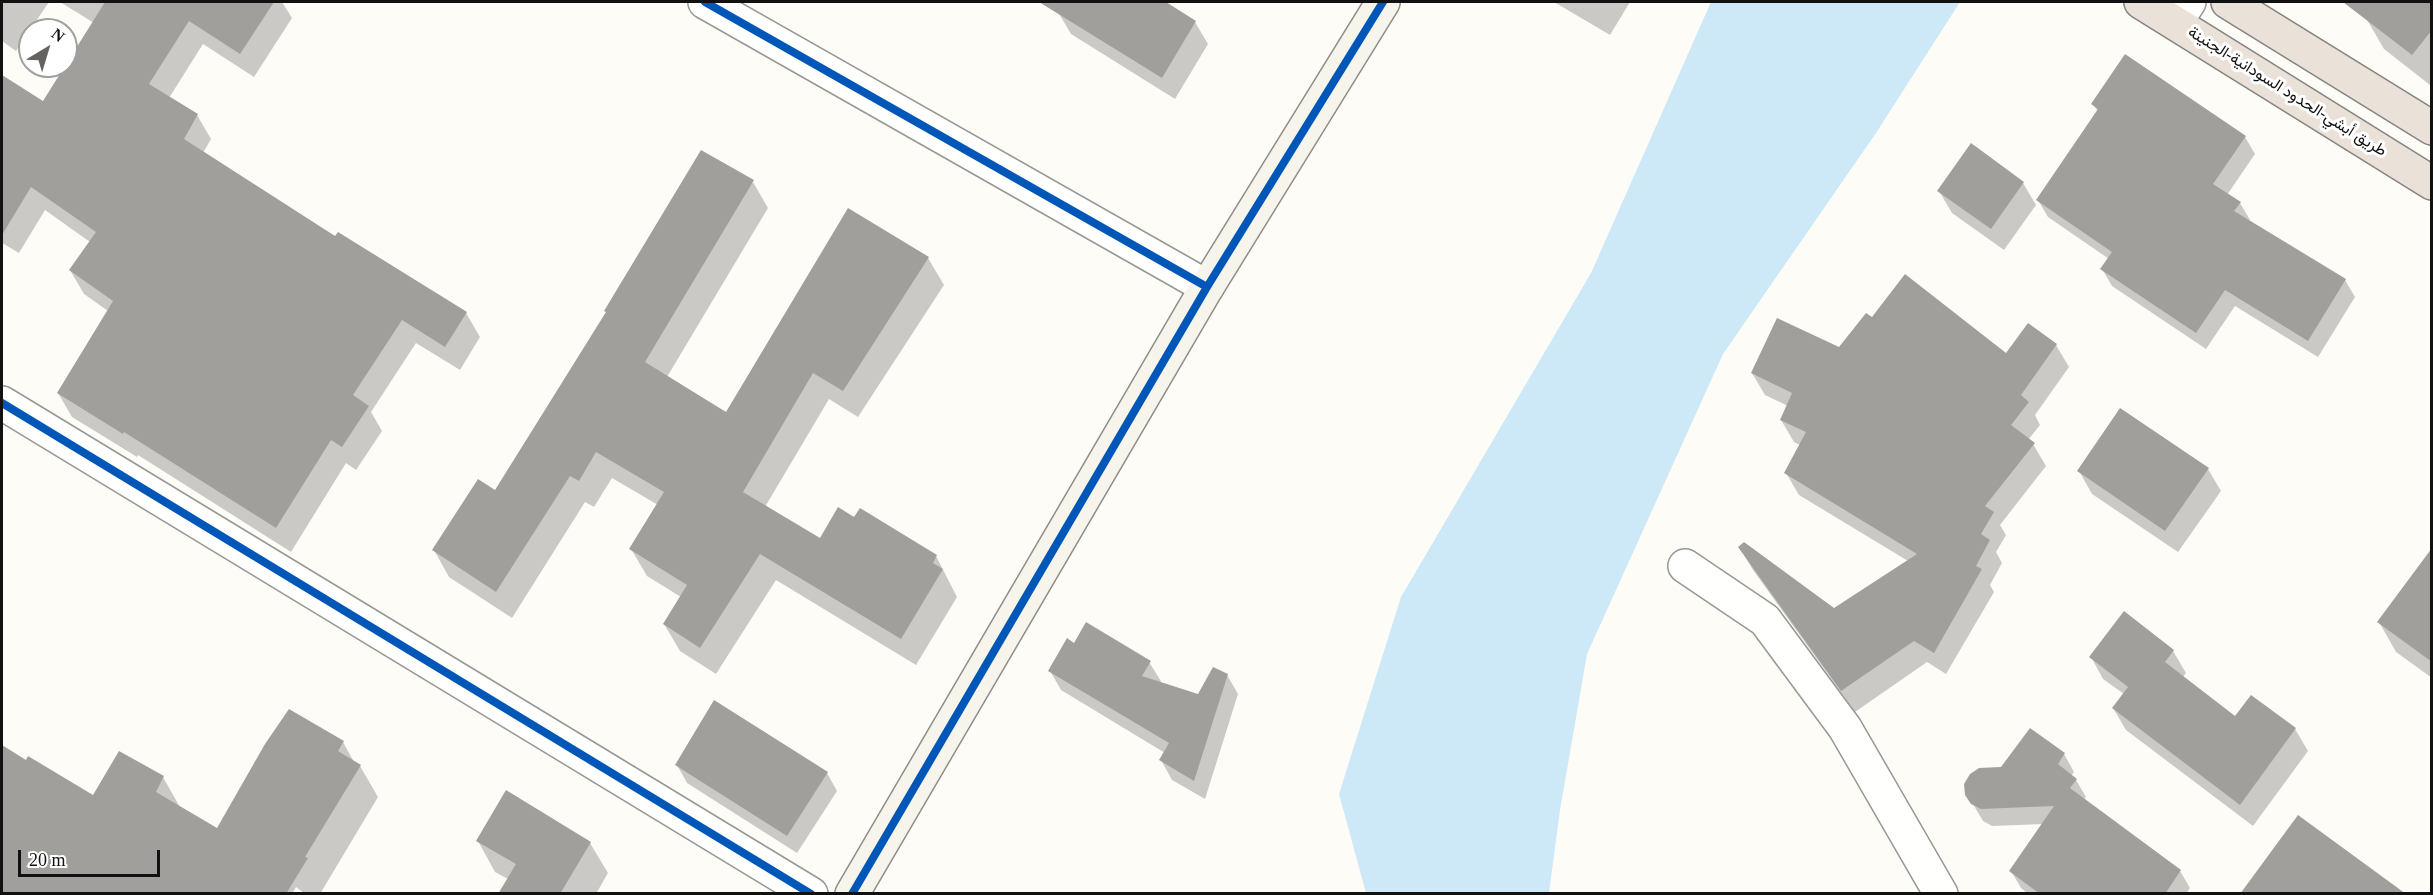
<!DOCTYPE html>
<meta charset="utf-8">
<style>
body{margin:0}
#map{position:relative;width:2433px;height:895px;overflow:hidden;background:#fdfcf7;font-family:"Times New Roman",serif}
canvas{display:block}
.frame{position:absolute;inset:0;border:3px solid #111;pointer-events:none}
.north{position:absolute;left:18px;top:18px;width:60px;height:60px;box-sizing:border-box;background:#fff;border:2px solid #a0a0a0;border-radius:50%;rotate:38deg;font-size:16px;font-weight:700;line-height:24px;text-align:center;color:#111}
.north::after{content:'';display:block;margin:auto;width:21px;height:27px;background:#646362;clip-path:polygon(50% 0,100% 100%,50% 72%,0 100%)}
.scale{position:absolute;left:18px;top:850px;width:142px;height:27px;box-sizing:border-box;border:3px solid #111;border-top:0;padding-left:8px;font-size:18px;line-height:21px;white-space:nowrap;color:#111;-webkit-text-stroke:4px #fff;paint-order:stroke}
</style>
<div id="map">
<canvas width="2433" height="895"></canvas>
<div class="frame"></div>
<div class="north">N</div>
<div class="scale">20 m</div>
</div>
<script>
const g = document.querySelector('canvas').getContext('2d');
g.lineJoin = 'round';
function paint(path, color) { g.fillStyle = color; g.fill(path, 'evenodd'); }
const poly = rows => new Path2D(rows.map(r => 'M' + r).join(''));
function stroke(path, color, width, dash) { g.strokeStyle = color; g.lineWidth = width; g.lineCap = dash ? 'butt' : 'round'; g.setLineDash(dash || []); g.stroke(path); }
function label(font, color, halo, rows, align = 'center') {
  g.font = font + ' "Times New Roman",Vazirmatn,serif'; g.lineWidth = 6; g.setLineDash([]); g.textBaseline = 'middle'; g.strokeStyle = halo; g.fillStyle = color; for (const [text, x, y, turn = 0] of rows) {
    g.save(); g.translate(x, y); g.rotate((+turn || 0) * Math.PI / 180); g.textAlign = isNaN(turn) ? turn : align; if (halo) g.strokeText(text, 0, 0); g.fillText(text, 0, 0); g.restore();
  }
}
paint(poly([
 [1711,2,1960,2,1876,133,1723,354,1587,654,1560,810,1549,893,1366,893,1339,794,1401,597,1591,273]
]), '#cde8f7');
paint(poly([
 [2,2,49,2,16,51,2,41],
 [60,2,282,2,292,18,254,77,203,44,169,98,197,115,211,139,203,153,336,238,466,313,480,337,460,370,416,343,371,412,382,431,356,470,346,463,291,552,138,455,137,457,72,417,58,393,108,311,84,294,70,270,90,242,45,210,19,253,2,243,2,78,44,103,94,23],
 [1065,2,1163,2,1195,22,1208,44,1175,99,1071,34,1058,12],
 [1554,2,1630,2,1610,35],
 [2380,2,2432,2,2430,85,2384,49,2366,18],
 [2093,104,2245,137,2255,154,2227,195,2240,203,2250,220,2248,222,2345,280,2355,297,2318,357,2235,306,2206,349,2112,286,2102,269,2109,259,2048,217,2038,200,2098,112],
 [753,182,768,208,667,377,726,414,928,258,944,285,858,417,829,399,765,507,821,540,854,519,936,556,957,597,916,665,776,580,716,674,680,651,664,624,681,597,647,576,631,549,658,505,612,478,594,507,585,502,512,618,449,577,434,550,495,492],
 [2023,183,2036,205,2004,250,1952,213,1939,191],
 [1872,319,2007,355,2056,345,2069,367,2035,415,2040,425,2028,440,2033,444,2046,466,2000,525,2006,535,1996,552,2002,563,1990,585,1994,592,1946,674,1927,662,1855,712,1753,570,1740,548,1834,610,1908,561,1799,495,1786,473,1800,445,1794,442,1781,420,1788,406,1765,395,1752,373,1840,349],
 [2208,469,2221,491,2178,552,2092,494,2079,471],
 [2432,567,2432,678,2396,652,2379,622],
 [1074,645,1149,662,1161,681,1160,683,1198,695,1227,675,1238,694,1205,799,1172,780,1161,760,1165,753,1061,690,1050,671],
 [2173,651,2186,673,2183,677,2235,718,2295,729,2308,751,2253,826,2126,730,2113,708,2124,694,2103,679,2091,657],
 [343,742,354,762,360,766,378,797,320,894,305,894,296,887,292,894,2,894,2,781,87,833,163,777,181,809,217,830],
 [2064,754,2074,772,2071,776,2076,780,2086,797,2083,800,2180,871,2190,888,2186,894,2028,894,2021,888,2011,871,2044,824,1992,826,1983,821,1967,794,2002,769],
 [677,765,827,773,837,791,797,853,687,783],
 [478,841,590,843,608,873,596,894,500,894,508,879,495,872]
]), '#0003');
paint(poly([
 [105,2,274,2,240,54,189,21,149,84,198,114,184,139,335,236,338,232,467,312,445,347,402,320,353,395,369,406,342,447,331,440,276,528,124,432,123,434,57,393,113,301,69,270,96,232,31,187,2,235,2,75,43,101],
 [1039,2,1166,2,1196,21,1162,78],
 [2343,2,2432,2,2432,30,2412,55],
 [2125,54,2246,136,2213,184,2241,202,2234,211,2346,279,2308,341,2225,290,2196,333,2100,269,2112,252,2036,200,2098,109,2091,104],
 [1971,143,2024,182,1991,229,1937,191],
 [701,150,754,180,645,362,726,412,848,208,929,257,843,391,813,373,743,492,820,538,838,507,854,517,860,508,937,555,933,563,943,569,901,639,760,554,700,648,663,624,687,585,629,549,664,492,596,452,579,481,570,476,496,592,432,550,478,479,495,490,606,312,604,311],
 [1905,274,2006,353,2028,323,2057,344,2021,395,2029,402,2011,425,2035,443,1985,506,1994,512,1981,534,1990,540,1976,566,1982,569,1934,653,1914,641,1841,691,1738,547,1744,542,1834,608,1917,554,1784,473,1806,432,1780,420,1792,393,1751,373,1777,318,1839,347,1866,313,1872,317],
 [2120,408,2209,468,2165,531,2077,471],
 [2432,548,2432,662,2377,622],
 [2124,611,2174,650,2165,662,2235,716,2251,695,2296,728,2240,805,2112,708,2128,687,2089,657],
 [1086,622,1151,661,1142,676,1198,694,1213,667,1228,674,1194,781,1159,760,1169,743,1048,671,1067,638,1074,643],
 [714,700,828,772,787,836,675,765],
 [289,709,344,741,338,751,361,765,305,857,308,858,286,894,2,894,2,745,26,760,28,756,93,795,119,751,164,776,156,792,217,828,265,744],
 [2030,728,2065,753,2058,764,2077,779,2070,788,2181,870,2165,894,2040,894,2009,871,2054,806,1981,809,1971,804,1965,795,1964,784,1970,774,1979,768,2001,767],
 [506,790,591,842,560,894,498,894,516,864,476,841],
 [2298,815,2406,894,2240,894]
]), '#a19f9c');
const street = poly([
 [705,2,1207,287],
 [2176,22,2189,2],
 [2,403,811,894],
 [1685,566,1765,620,1845,728,1941,894]
]);
const secondary = poly([
 [852,894,1207,287,1383,2]
]);
const highway = poly([
 [2141,2,2432,183],
 [2228,2,2432,128]
]);
stroke(street, '#979795', 36);
stroke(secondary, '#8e8d8b', 36);
stroke(highway, '#858482', 36);
stroke(street, '#fffffe', 33);
stroke(secondary, '#f6f4eb', 33);
stroke(highway, '#eae1d8', 33);
stroke(poly([
 [705,2,1207,287],
 [2,403,811,894],
 [852,894,1207,287,1383,2]
]), '#0057b8', 8);
label('16px', '#111', '#fff', [
 ["طريق أبشي-الحدود السودانية-الجنينة",2287,92,32]
]);
</script>
